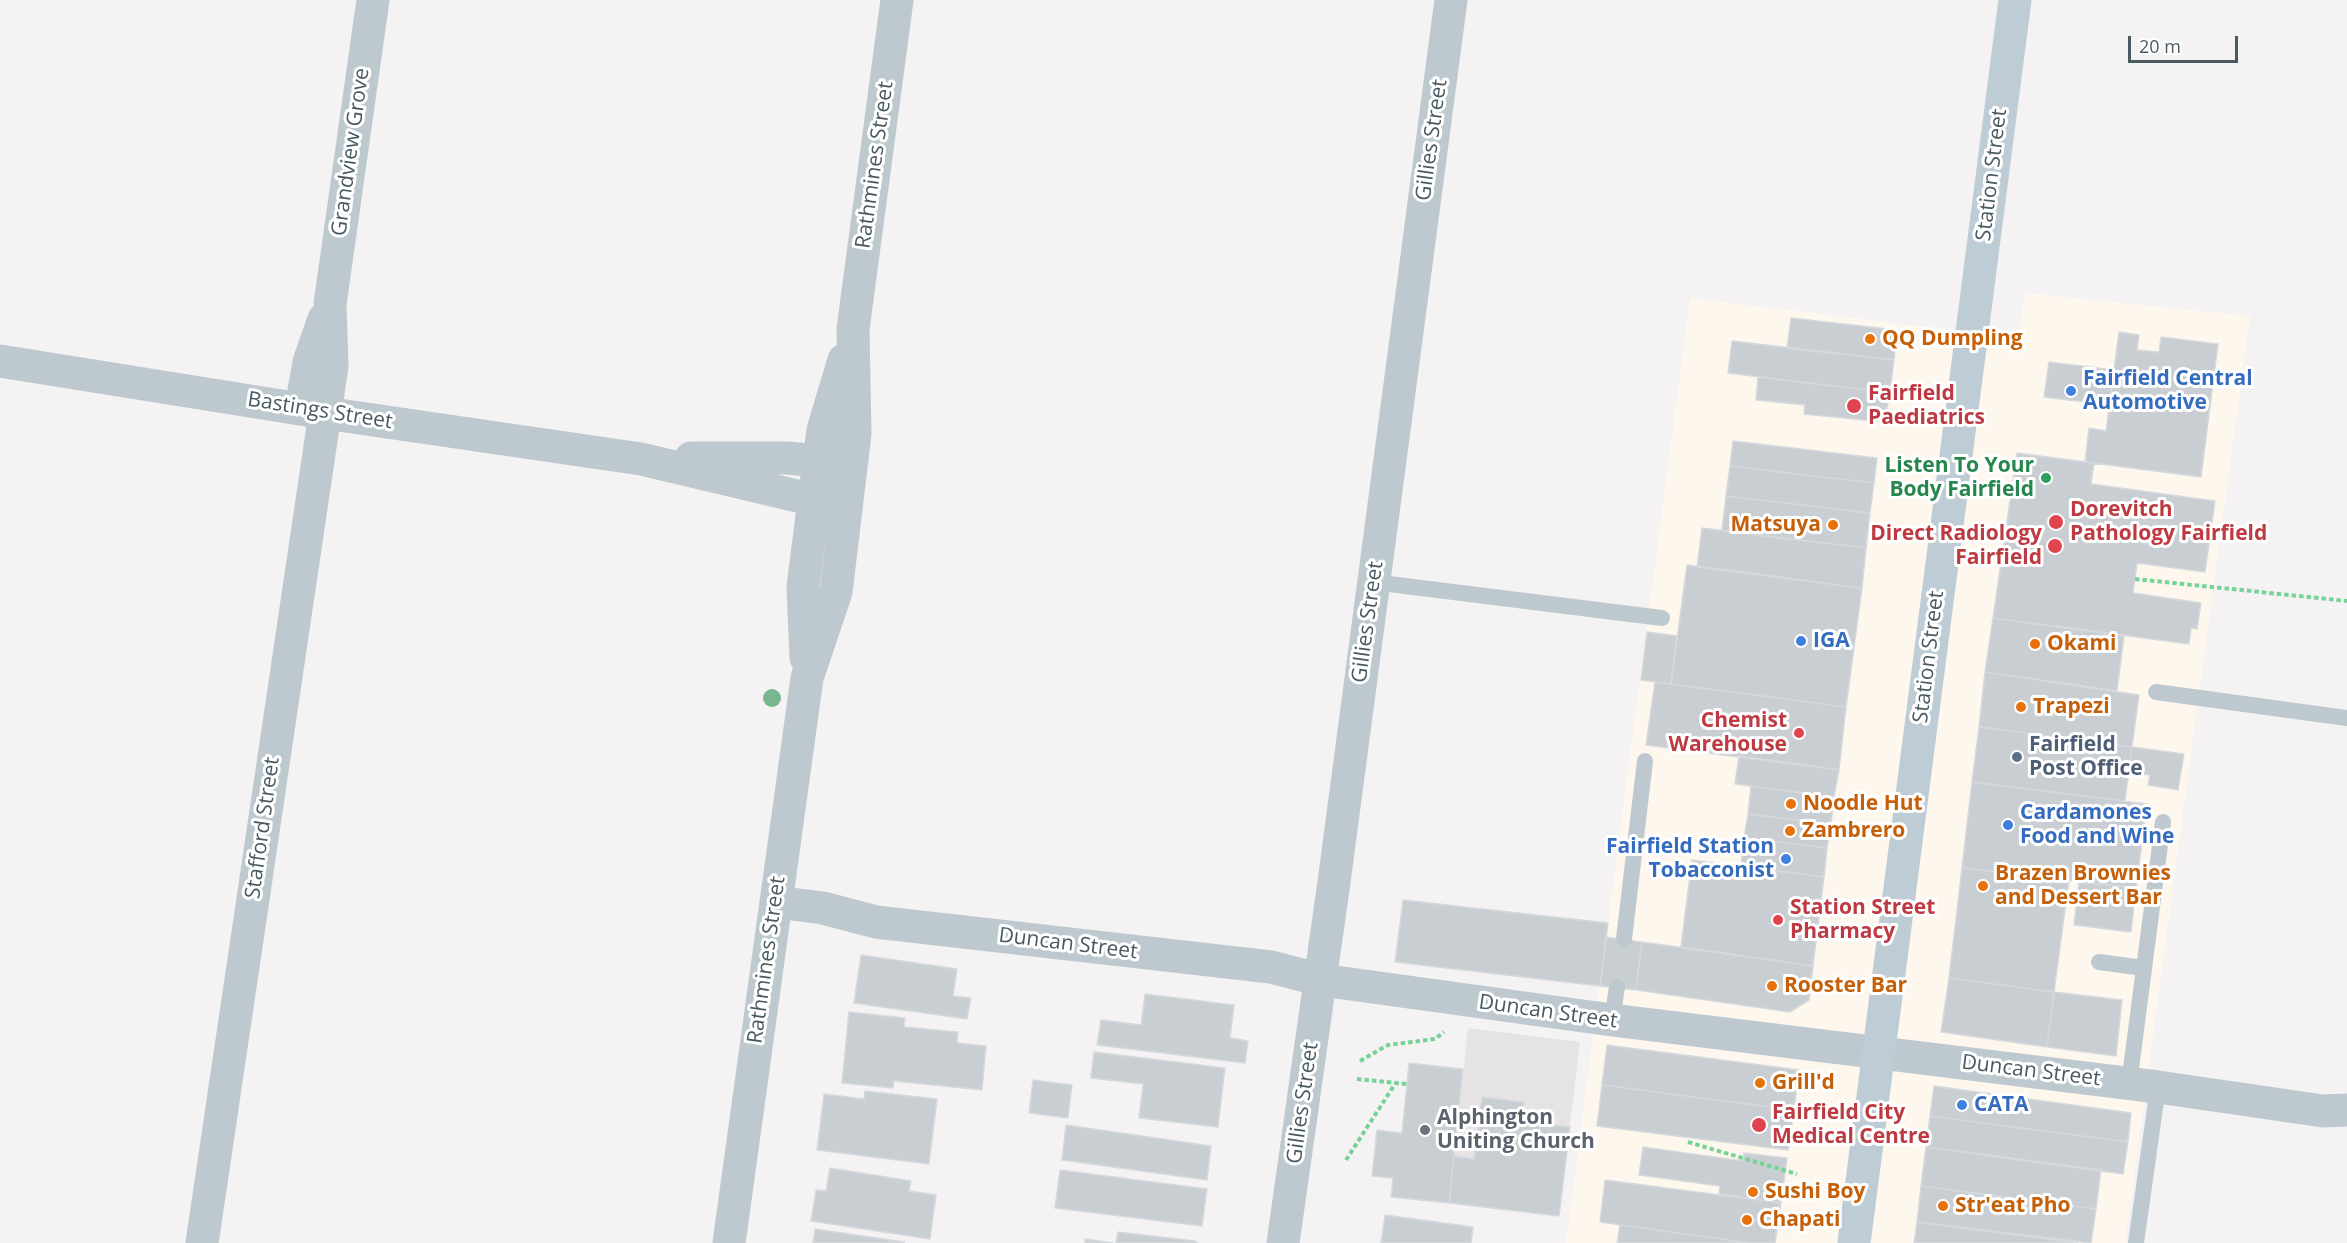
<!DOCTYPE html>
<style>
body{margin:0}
#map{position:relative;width:2347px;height:1243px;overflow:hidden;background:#f5f2f3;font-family:"Open Sans",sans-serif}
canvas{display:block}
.scale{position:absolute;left:2128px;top:36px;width:110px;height:27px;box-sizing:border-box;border:3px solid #495962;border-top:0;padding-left:8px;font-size:18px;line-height:21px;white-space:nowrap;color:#495962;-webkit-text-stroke:4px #fff;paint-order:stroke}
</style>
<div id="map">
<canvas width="2347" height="1243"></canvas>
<div class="scale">20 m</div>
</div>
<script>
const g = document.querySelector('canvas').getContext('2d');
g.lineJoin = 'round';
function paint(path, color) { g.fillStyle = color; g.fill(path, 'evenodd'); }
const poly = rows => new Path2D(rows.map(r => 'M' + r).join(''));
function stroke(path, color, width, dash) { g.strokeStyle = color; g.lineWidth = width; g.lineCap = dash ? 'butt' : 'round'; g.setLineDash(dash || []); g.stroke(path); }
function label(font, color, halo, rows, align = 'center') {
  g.font = font + ' "Open Sans",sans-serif'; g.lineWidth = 6; g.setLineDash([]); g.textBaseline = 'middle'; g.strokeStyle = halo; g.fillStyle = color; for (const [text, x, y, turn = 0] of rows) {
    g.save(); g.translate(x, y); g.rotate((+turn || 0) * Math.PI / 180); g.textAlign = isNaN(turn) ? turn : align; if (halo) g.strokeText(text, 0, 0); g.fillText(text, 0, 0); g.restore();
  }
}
paint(poly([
 [2025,293,2250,316,2125,1243,1566,1243,1690,298,2018,338]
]), '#fef7ee');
paint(poly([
 [1468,1028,1580,1042,1559,1216,1449,1203]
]), '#e6e3e5');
const building = poly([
 [1791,318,1897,330,1894,360,1787,348,1791,318],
 [2119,332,2139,335,2137,350,2159,352,2161,337,2218,344,2201,477,2085,462,2089,428,2106,431,2119,332],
 [1732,341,1894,360,1890,393,1728,373,1732,341],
 [2049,362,2114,370,2110,405,2044,397,2049,362],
 [1758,377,1890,393,1884,422,1804,414,1805,405,1756,400,1758,377],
 [1733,441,1877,458,1874,483,1730,466,1733,441],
 [2017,453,2094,463,2091,484,2215,501,2205,572,2137,563,2133,593,2201,603,2197,629,2191,628,2189,644,1993,618,2017,453],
 [1730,466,1874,483,1870,513,1726,496,1730,466],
 [1726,496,1870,513,1866,548,1722,531,1726,496],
 [1702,528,1866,548,1862,588,1697,567,1702,528],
 [1687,565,1862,588,1846,707,1671,684,1687,565],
 [1993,618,2124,636,2117,691,1985,672,1993,618],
 [1647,632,1677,636,1671,684,1641,680,1647,632],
 [1985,672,2139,695,2132,747,1979,727,1985,672],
 [1655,682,1846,707,1839,770,1646,745,1655,682],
 [1979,727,2132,747,2125,801,1972,782,1979,727],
 [2132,747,2184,754,2178,790,2148,785,2150,775,2129,772,2132,747],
 [1739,756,1839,770,1834,797,1735,784,1739,756],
 [1972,782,2147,804,2136,888,1962,868,1972,782],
 [1751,786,1834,797,1831,824,1748,814,1751,786],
 [1748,814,1831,824,1827,848,1744,838,1748,814],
 [1744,838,1827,848,1824,877,1741,866,1744,838],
 [1692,860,1824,877,1813,966,1681,947,1692,860],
 [1962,868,2069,880,2054,992,1949,978,1962,868],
 [2079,882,2136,888,2131,932,2074,925,2079,882],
 [1403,900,1608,923,1600,986,1395,962,1403,900],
 [1606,937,1642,942,1636,990,1600,986,1606,937],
 [1642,942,1813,966,1809,1000,1790,1012,1636,990,1642,942],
 [861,955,957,969,953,996,971,998,967,1019,854,1003,861,955],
 [1949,978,2054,992,2047,1047,1941,1032,1949,978],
 [2054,992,2122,1000,2116,1056,2047,1047,2054,992],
 [1145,994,1234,1005,1230,1038,1248,1041,1245,1063,1097,1045,1101,1020,1141,1025,1145,994],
 [849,1012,905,1018,904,1027,958,1032,957,1043,986,1046,982,1090,894,1081,893,1088,842,1083,849,1012],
 [1607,1045,1799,1070,1794,1110,1602,1085,1607,1045],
 [1094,1052,1225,1068,1218,1127,1139,1118,1143,1084,1091,1078,1094,1052],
 [1409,1063,1463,1069,1449,1203,1391,1197,1393,1178,1372,1176,1377,1130,1402,1133,1409,1063],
 [1033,1080,1072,1085,1068,1118,1029,1113,1033,1080],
 [1602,1085,1794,1110,1788,1150,1597,1126,1602,1085],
 [1934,1086,2131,1113,2128,1142,1930,1116,1934,1086],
 [865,1091,937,1099,929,1164,817,1150,824,1094,864,1099,865,1091],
 [1482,1097,1524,1102,1521,1121,1570,1127,1559,1216,1449,1203,1454,1156,1474,1159,1482,1097],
 [1930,1116,2128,1142,2123,1174,1926,1147,1930,1116],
 [1066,1125,1211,1146,1207,1180,1062,1160,1066,1125],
 [1643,1147,1743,1161,1744,1153,1787,1158,1781,1203,1719,1194,1720,1186,1639,1175,1643,1147],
 [1926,1147,2101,1170,2096,1209,1921,1186,1926,1147],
 [830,1168,911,1181,909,1191,936,1195,930,1239,811,1221,816,1190,826,1191,830,1168],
 [1060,1170,1207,1189,1202,1226,1055,1208,1060,1170],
 [1605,1180,1781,1203,1775,1243,1750,1243,1600,1222,1605,1180],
 [1921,1186,2096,1209,2091,1243,1917,1222,1921,1186],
 [1385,1215,1473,1227,1471,1243,1381,1243,1385,1215],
 [1917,1222,2078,1243,1914,1243,1917,1222],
 [1620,1225,1750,1243,1617,1243,1620,1225],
 [815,1229,904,1242,904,1243,813,1243,815,1229],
 [1118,1232,1195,1241,1198,1243,1116,1243,1118,1232],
 [1085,1239,1113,1243,1085,1243,1085,1239]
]);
paint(building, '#c9ced2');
stroke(building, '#d6dade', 1.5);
stroke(poly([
 [1987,556,2001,558],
 [2135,579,2347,601],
 [1360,1061,1388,1045,1435,1039,1444,1032],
 [1357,1079,1407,1084],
 [1688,1142,1797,1174],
 [1346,1160,1395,1084]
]), '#76d398', 4, [4.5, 3]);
stroke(poly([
 [1373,582,1662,618],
 [2156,692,2347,718],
 [1624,939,1645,761],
 [2099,962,2144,968],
 [1612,1020,1617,987],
 [2129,1084,2163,822],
 [2136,1243,2158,1087]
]), '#bdc9cf', 16);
stroke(poly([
 [0,361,325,413,641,459,814,500,846,504],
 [301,408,309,362,324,319],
 [691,458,787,458,840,463],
 [806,658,803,587,814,500,823,430,844,360],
 [776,902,823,908,876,922,1271,967,1321,980,1612,1020,2158,1087,2323,1111,2347,1110],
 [202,1243,332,366,330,304,373,0],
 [729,1243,807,678,836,592,855,434,853,329,897,0],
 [1283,1243,1334,882,1451,0]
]), '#bdc9cf', 33);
stroke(poly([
 [1854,1243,2015,0]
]), '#beccd5', 33);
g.fillStyle = '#78b68e';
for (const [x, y] of [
 [772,698]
]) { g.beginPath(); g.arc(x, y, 9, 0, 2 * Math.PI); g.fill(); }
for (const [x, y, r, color] of [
 [1870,339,6,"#e8710a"],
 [2071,391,6,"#3f7fe0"],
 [1854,406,8,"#e0444e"],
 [2046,478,6,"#2e9e5b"],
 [2056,522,8,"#e0444e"],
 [1833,525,6,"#e8710a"],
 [2055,546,8,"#e0444e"],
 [1801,641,6,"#3f7fe0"],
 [2035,644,6,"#e8710a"],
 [2021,707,6,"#e8710a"],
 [1799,733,6,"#e0444e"],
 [2017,757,6,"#5c6f8a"],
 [1791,804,6,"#e8710a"],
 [2008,825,6,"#3f7fe0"],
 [1790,831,6,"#e8710a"],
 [1786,859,6,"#3f7fe0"],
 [1983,886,6,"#e8710a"],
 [1778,920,6,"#e0444e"],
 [1772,986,6,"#e8710a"],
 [1760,1083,6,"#e8710a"],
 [1962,1105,6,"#3f7fe0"],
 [1759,1125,8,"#e0444e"],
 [1425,1130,6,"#6b7280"],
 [1753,1192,6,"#e8710a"],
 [1943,1206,6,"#e8710a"],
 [1747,1220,6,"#e8710a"]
]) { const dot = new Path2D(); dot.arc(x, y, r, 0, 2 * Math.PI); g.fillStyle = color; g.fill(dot); stroke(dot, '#fff', 2); }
label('21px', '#495962', '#fff', [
 ["Gillies Street",1432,140,-82],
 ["Grandview Grove",351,152,-82],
 ["Rathmines Street",875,165,-82],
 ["Station Street",1992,175,-83],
 ["Bastings Street",320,411,9],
 ["Gillies Street",1368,622,-82],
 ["Station Street",1929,657,-83],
 ["Stafford Street",263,828,-82],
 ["Duncan Street",1068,944,7],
 ["Rathmines Street",767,960,-82],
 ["Duncan Street",1548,1012,8],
 ["Duncan Street",2031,1071,7],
 ["Gillies Street",1303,1103,-82]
]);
label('bold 21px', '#c56008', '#fff', [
 ["QQ Dumpling",1882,339],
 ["Matsuya",1821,525,"right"],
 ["Okami",2047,644],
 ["Trapezi",2033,707],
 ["Noodle Hut",1803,804],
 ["Zambrero",1802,831],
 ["Brazen Brownies",1995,874],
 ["and Dessert Bar",1995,898],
 ["Rooster Bar",1784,986],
 ["Grill'd",1772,1083],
 ["Sushi Boy",1765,1192],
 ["Str'eat Pho",1955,1206],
 ["Chapati",1759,1220]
], 'left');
label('bold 21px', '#366cbe', '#fff', [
 ["Fairfield Central",2083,379],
 ["Automotive",2083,403],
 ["IGA",1813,641],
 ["Cardamones",2020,813],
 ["Food and Wine",2020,837],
 ["Fairfield Station",1774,847,"right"],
 ["Tobacconist",1774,871,"right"],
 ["CATA",1974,1105]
], 'left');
label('bold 21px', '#be3a42', '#fff', [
 ["Fairfield",1868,394],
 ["Paediatrics",1868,418],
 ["Dorevitch",2070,510],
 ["Pathology Fairfield",2070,534],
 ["Direct Radiology",2042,534,"right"],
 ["Fairfield",2042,558,"right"],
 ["Chemist",1787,721,"right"],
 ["Warehouse",1787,745,"right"],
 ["Station Street",1790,908],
 ["Pharmacy",1790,932],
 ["Fairfield City",1772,1113],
 ["Medical Centre",1772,1137]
], 'left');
label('bold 21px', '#27864d', '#fff', [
 ["Listen To Your",2034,466],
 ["Body Fairfield",2034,490]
], 'right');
label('bold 21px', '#4e5e75', '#fff', [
 ["Fairfield",2029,745],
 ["Post Office",2029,769]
], 'left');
label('bold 21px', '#5b616d', '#fff', [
 ["Alphington",1437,1118],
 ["Uniting Church",1437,1142]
], 'left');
</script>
